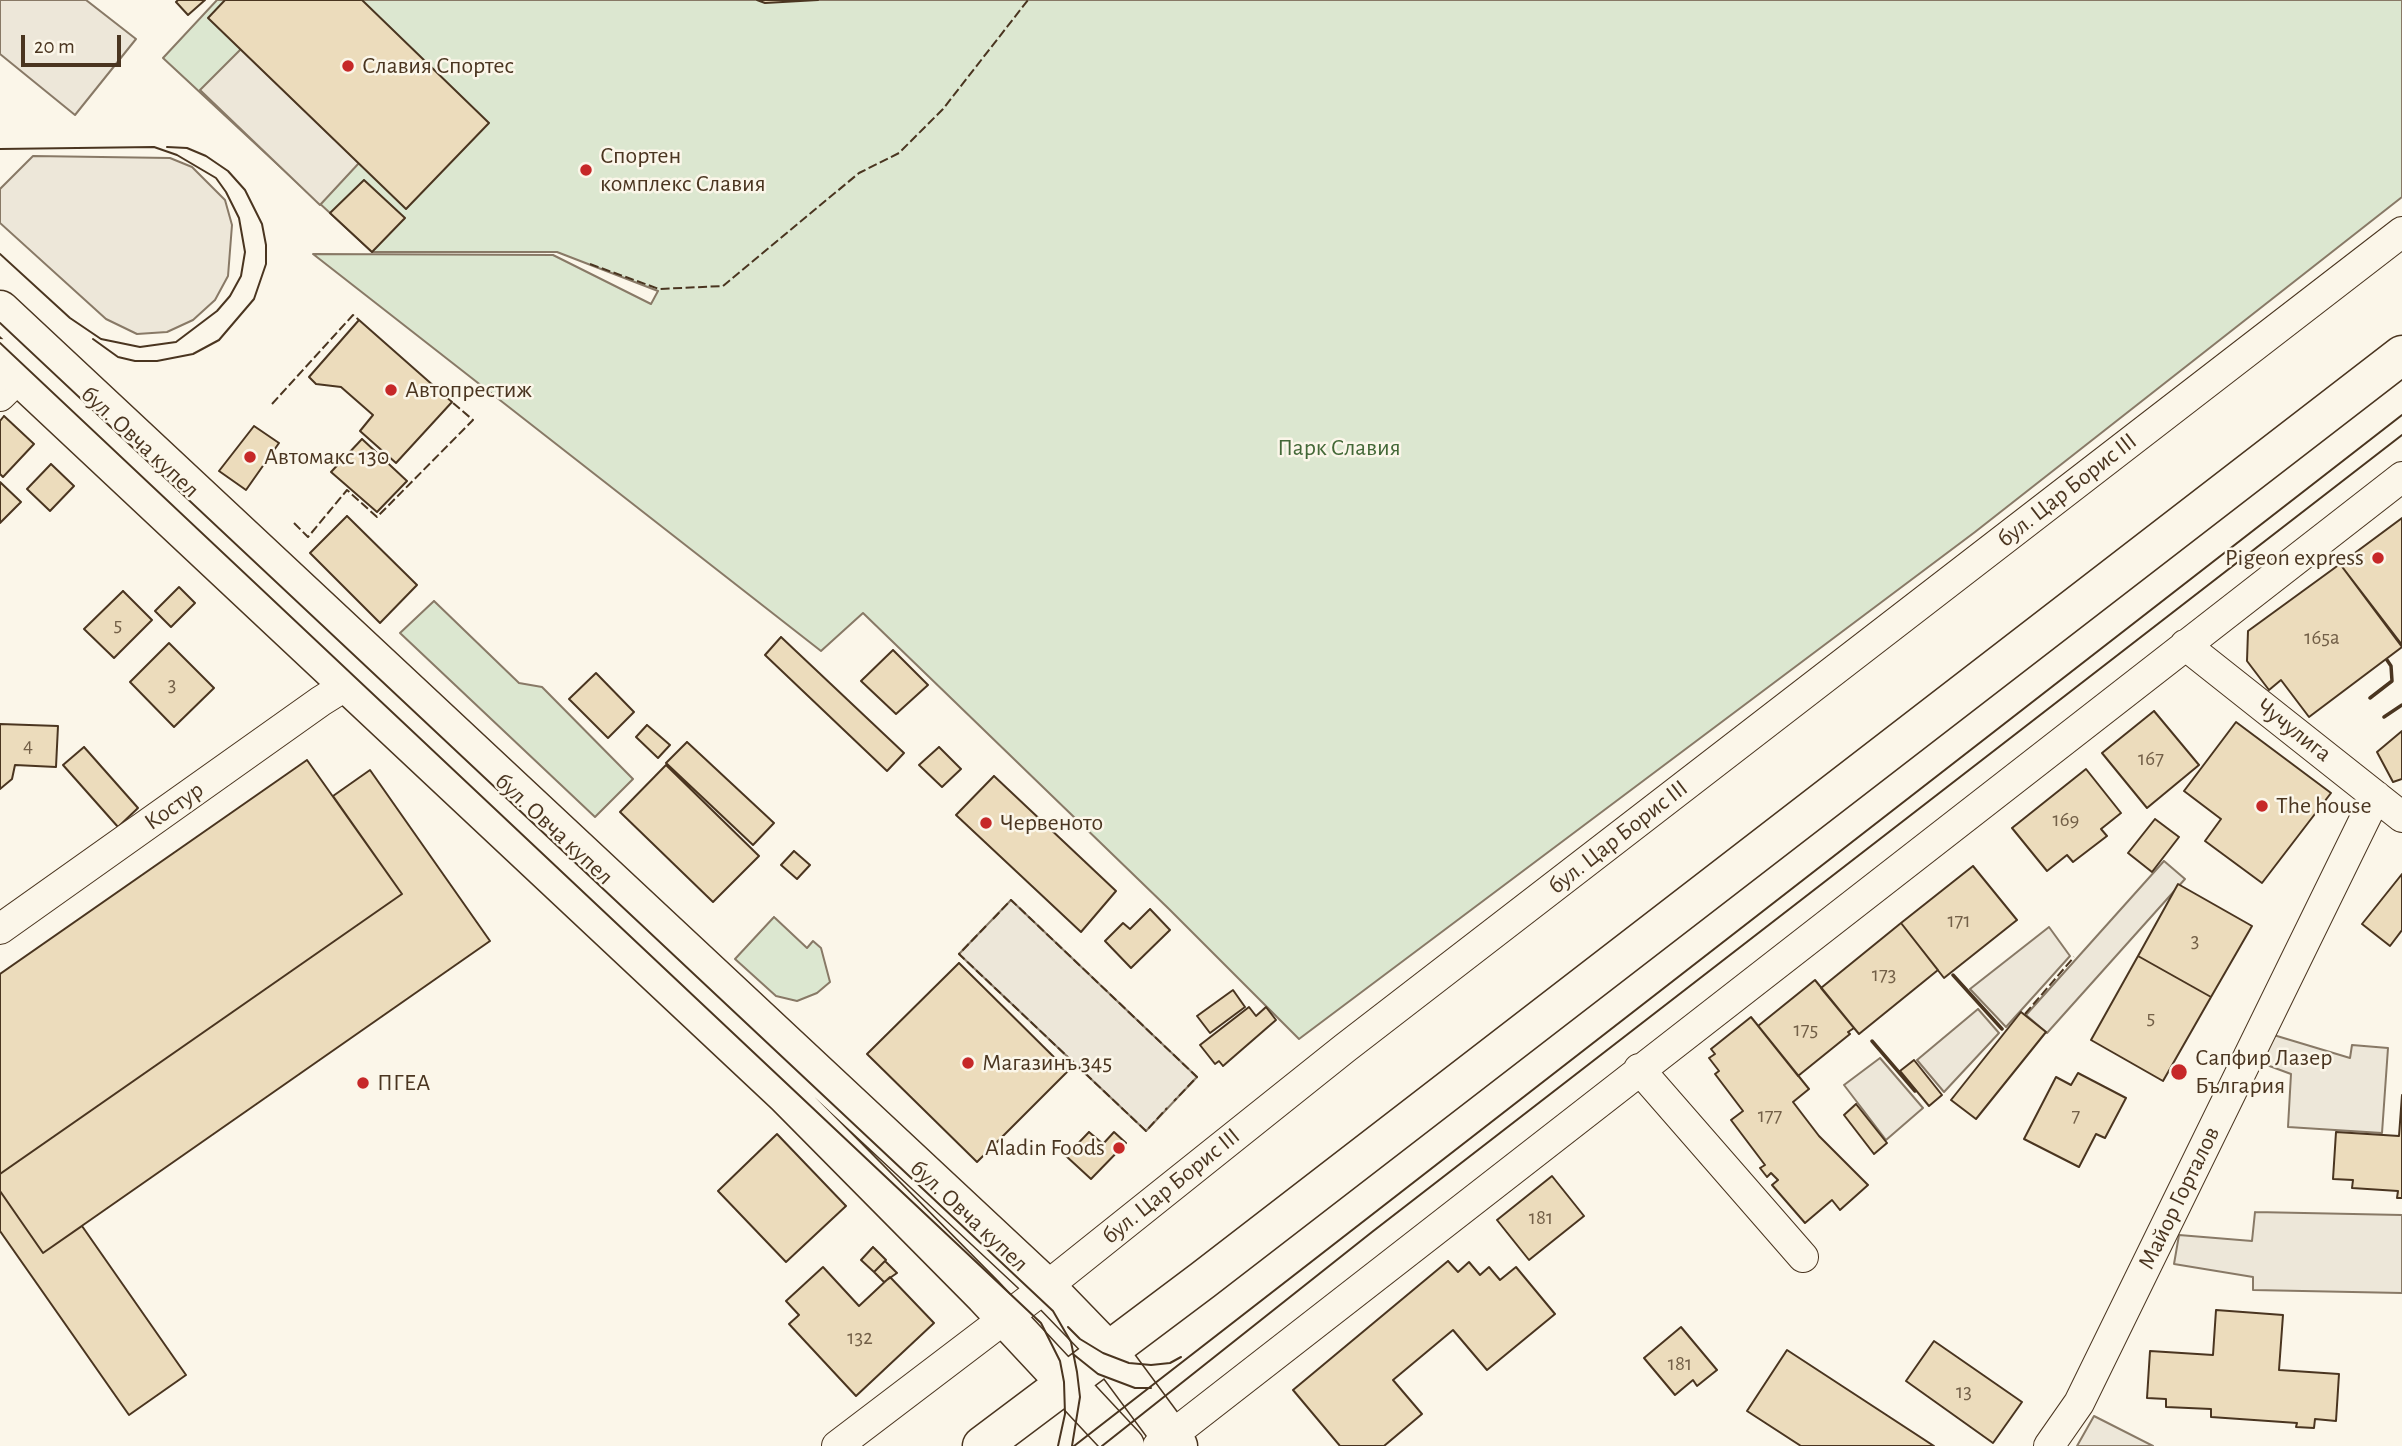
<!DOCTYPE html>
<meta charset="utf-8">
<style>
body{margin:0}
#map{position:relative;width:2402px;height:1446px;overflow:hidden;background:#fbf6e9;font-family:"Alegreya Sans",sans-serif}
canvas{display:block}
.scale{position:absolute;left:21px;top:35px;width:100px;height:32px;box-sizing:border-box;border:4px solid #4a3520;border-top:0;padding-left:9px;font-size:21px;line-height:24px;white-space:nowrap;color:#4a3520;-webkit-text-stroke:5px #fbf6e9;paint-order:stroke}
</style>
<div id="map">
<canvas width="2402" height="1446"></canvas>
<div class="scale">20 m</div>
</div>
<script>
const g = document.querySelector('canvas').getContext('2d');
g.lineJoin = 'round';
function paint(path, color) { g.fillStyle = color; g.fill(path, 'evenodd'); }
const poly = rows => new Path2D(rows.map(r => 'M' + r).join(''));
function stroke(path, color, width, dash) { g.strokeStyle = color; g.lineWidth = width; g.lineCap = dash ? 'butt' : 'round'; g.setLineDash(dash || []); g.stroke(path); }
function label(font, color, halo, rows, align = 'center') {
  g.font = font + ' "Alegreya Sans",sans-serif'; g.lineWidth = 5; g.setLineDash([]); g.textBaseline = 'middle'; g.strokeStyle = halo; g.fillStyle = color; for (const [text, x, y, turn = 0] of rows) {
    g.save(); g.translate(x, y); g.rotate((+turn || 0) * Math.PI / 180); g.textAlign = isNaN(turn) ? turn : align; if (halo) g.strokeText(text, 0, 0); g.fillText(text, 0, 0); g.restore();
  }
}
const green = poly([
 [217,0,2402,0,2402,197,1975,532,1299,1039,1169,909,863,613,821,651,313,254,553,255,651,304,658,291,557,252,372,252,163,58,217,0],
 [434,601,519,683,542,687,633,779,595,817,400,633,434,601],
 [774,917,807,948,813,941,821,948,830,982,817,993,797,1001,776,996,735,959,774,917]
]);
paint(green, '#dce7d0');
stroke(green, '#887966', 2);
const parking = poly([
 [0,0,86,0,136,39,75,115,0,54,0,0],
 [241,49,359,163,320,205,200,90,241,49],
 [33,156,170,158,192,167,225,200,232,225,228,276,215,300,193,320,167,332,137,334,106,319,0,223,0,189,33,156],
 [2164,861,2185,879,2047,1033,2026,1015,2164,861],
 [1011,900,1197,1077,1146,1131,959,954,1011,900],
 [2049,927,2070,956,2006,1027,1970,989,2049,927],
 [1978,1009,1999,1033,1944,1092,1917,1060,1978,1009],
 [2267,1033,2350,1058,2352,1045,2388,1048,2382,1133,2288,1127,2291,1074,2256,1061,2267,1033],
 [1880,1058,1923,1108,1886,1140,1844,1085,1880,1058],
 [2255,1212,2402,1215,2402,1293,2253,1290,2253,1277,2174,1264,2179,1235,2252,1241,2255,1212],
 [2094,1416,2153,1446,2077,1446,2094,1416]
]);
paint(parking, '#ede7d9');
stroke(parking, '#887966', 2);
const building = poly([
 [178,0,205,0,188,15,176,2,178,0],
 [225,0,362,0,489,123,406,209,208,18,225,0],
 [757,0,818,0,765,3,757,0],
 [364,180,405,218,372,252,330,213,364,180],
 [359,320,452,402,396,463,360,431,373,415,341,387,316,384,309,377,359,320],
 [4,416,34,444,3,477,0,474,0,421,4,416],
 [254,426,279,443,246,490,219,471,254,426],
 [362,439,407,481,377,512,331,472,362,439],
 [51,464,74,486,50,511,27,489,51,464],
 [0,482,21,502,0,523,0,482],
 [347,516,417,585,380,623,310,553,347,516],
 [2402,518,2402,645,2340,564,2402,518],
 [2340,564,2402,647,2309,717,2281,680,2269,690,2247,661,2248,631,2340,564],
 [179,587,195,603,171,627,155,611,179,587],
 [123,591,152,620,114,658,84,629,123,591],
 [781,637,904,753,887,771,765,655,781,637],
 [169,643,214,688,174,727,130,682,169,643],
 [893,650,928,685,896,714,861,681,893,650],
 [596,673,634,712,608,738,569,699,596,673],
 [2154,711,2199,765,2147,808,2102,753,2154,711],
 [2236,722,2331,793,2262,883,2205,841,2221,819,2184,791,2236,722],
 [0,724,58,726,56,767,15,765,12,779,0,789,0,724],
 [647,725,670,745,658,758,636,737,647,725],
 [2402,731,2402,779,2393,782,2377,752,2402,731],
 [687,742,774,823,753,845,666,763,687,742],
 [84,747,138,808,118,827,63,765,84,747],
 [939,747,961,769,942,787,919,765,939,747],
 [307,760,402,894,0,1174,0,974,307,760],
 [666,765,759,856,713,902,620,812,666,765],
 [2086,769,2121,813,2101,829,2107,836,2073,862,2067,855,2047,871,2012,828,2086,769],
 [370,770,490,941,43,1253,0,1191,0,1174,402,894,333,796,370,770],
 [994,776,1116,891,1081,932,956,815,994,776],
 [2155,819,2179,837,2152,872,2128,853,2155,819],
 [794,851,810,865,797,879,781,865,794,851],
 [1973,866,2017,920,1944,978,1901,923,1973,866],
 [2402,874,2402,930,2390,946,2362,924,2402,874],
 [2178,884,2252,926,2211,997,2138,956,2178,884],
 [1150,909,1170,930,1131,968,1105,941,1123,923,1130,929,1150,909],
 [1901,923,1938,970,1859,1034,1821,988,1901,923],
 [2138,956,2211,997,2163,1081,2091,1040,2138,956],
 [959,963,1068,1071,977,1162,867,1054,959,963],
 [1815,980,1854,1028,1848,1032,1850,1034,1798,1076,1758,1026,1815,980],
 [1233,990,1245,1007,1210,1033,1197,1016,1233,990],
 [1249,1007,1256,1016,1266,1007,1276,1020,1223,1066,1219,1061,1215,1064,1200,1045,1249,1007],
 [2021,1012,2046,1032,1976,1119,1951,1100,2021,1012],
 [1751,1017,1809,1089,1793,1102,1819,1136,1868,1185,1840,1210,1832,1200,1805,1223,1772,1185,1778,1180,1771,1173,1767,1177,1760,1168,1765,1165,1731,1120,1743,1111,1715,1074,1719,1071,1709,1058,1715,1054,1711,1049,1751,1017],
 [1914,1060,1942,1095,1929,1106,1900,1071,1914,1060],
 [2078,1073,2126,1098,2105,1138,2096,1134,2079,1167,2024,1139,2056,1077,2071,1085,2078,1073],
 [2402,1095,2402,1198,2397,1198,2398,1191,2352,1188,2353,1180,2333,1179,2336,1132,2399,1136,2402,1095],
 [1856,1104,1887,1143,1874,1154,1844,1115,1856,1104],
 [1089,1132,1103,1144,1114,1132,1126,1143,1091,1179,1066,1156,1089,1132],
 [777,1134,846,1206,786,1262,718,1191,777,1134],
 [1552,1176,1584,1216,1529,1260,1497,1220,1552,1176],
 [0,1191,43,1253,82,1226,186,1375,129,1415,0,1231,0,1191],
 [873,1247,886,1260,874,1272,861,1260,873,1247],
 [885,1261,897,1273,884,1282,874,1272,885,1261],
 [1448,1261,1458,1272,1469,1262,1480,1275,1489,1267,1500,1280,1516,1267,1555,1314,1487,1370,1453,1330,1393,1380,1422,1414,1384,1446,1340,1446,1293,1390,1448,1261],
 [823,1267,859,1306,890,1277,934,1323,856,1396,789,1324,799,1315,786,1301,823,1267],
 [2216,1310,2283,1315,2279,1370,2339,1374,2336,1421,2315,1419,2314,1428,2296,1427,2297,1423,2211,1417,2211,1409,2166,1407,2166,1399,2147,1398,2150,1351,2213,1355,2216,1310],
 [1681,1327,1717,1370,1697,1386,1693,1380,1675,1395,1644,1358,1681,1327],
 [1934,1341,2022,1402,1993,1443,1906,1381,1934,1341],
 [1787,1350,1934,1446,1801,1446,1747,1411,1787,1350]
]);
paint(building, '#ecdcbc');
stroke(building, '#4a3520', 2);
const minor = poly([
 [0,396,35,362],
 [2185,645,2402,817],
 [0,929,321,701,366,673],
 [1639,1069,1803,1257],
 [837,1446,1046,1287,1345,1048,2402,232],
 [1158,1446,2402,477],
 [2049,1446,2079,1403,2376,796]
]);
const secondary = poly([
 [0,310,1046,1287,1107,1350,1178,1446],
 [0,358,786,1095,985,1296,1125,1446]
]);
const primary = poly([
 [982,1446,1203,1280,2402,355]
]);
stroke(minor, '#4a3520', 32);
stroke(secondary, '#4a3520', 41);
stroke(primary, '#4a3520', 41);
stroke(minor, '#fbf6e9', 30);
stroke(secondary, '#fbf6e9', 38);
stroke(primary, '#fbf6e9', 38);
stroke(poly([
 [0,149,154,147,177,155,216,178,226,192,239,218,245,252,241,276,230,296,217,311,176,342,140,347,101,339,70,318,0,254],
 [0,323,1053,1311,1071,1342,1077,1372,1080,1397,1072,1446],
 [93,339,118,357,135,361,157,361,193,354,219,340,254,299,266,264,266,245,262,224,245,190,228,171,206,156,187,148,167,147],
 [0,343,1041,1323,1060,1361,1064,1382,1065,1414,1058,1446],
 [1068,1327,1080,1339,1103,1353,1129,1363,1151,1365,1170,1363,1181,1357],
 [1073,1354,1098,1374,1135,1388,1151,1388],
 [1074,1446,2402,415],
 [1102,1446,1372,1232,2402,435]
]), '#4a3520', 2);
stroke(poly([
 [590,264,659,289,723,286,859,173,899,153,943,109,1028,0],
 [272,404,353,315,359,320],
 [294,523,308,537,347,490,377,517,473,420,452,402],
 [993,919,1011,900,1197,1077,1174,1101],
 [986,926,959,954,1146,1131,1167,1108],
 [2025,1014,2074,957]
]), '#4a3520', 2, [9, 3.5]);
stroke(poly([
 [2370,698,2392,681,2391,666,2387,660],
 [2384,717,2402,705],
 [1953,975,2002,1029],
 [1872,1041,1915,1091]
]), '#4a3520', 3.5);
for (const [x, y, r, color] of [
 [348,66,7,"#c62828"],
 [586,170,7,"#c62828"],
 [391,390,7,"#c62828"],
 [250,457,7,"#c62828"],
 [2378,558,7,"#c62828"],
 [2262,806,7,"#c62828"],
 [986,823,7,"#c62828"],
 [968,1063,7,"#c62828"],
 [2179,1072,9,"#c62828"],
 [363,1083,7,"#c62828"],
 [1119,1148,7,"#c62828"]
]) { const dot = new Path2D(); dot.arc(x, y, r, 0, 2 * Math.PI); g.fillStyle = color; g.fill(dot); stroke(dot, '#fbf6e9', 2.5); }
label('21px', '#725f47', null, [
 ["5",118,625],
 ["165a",2322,638],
 ["3",172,685],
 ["4",28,746],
 ["167",2151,759],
 ["169",2066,820],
 ["171",1959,921],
 ["3",2195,941],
 ["173",1884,975],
 ["5",2151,1018],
 ["175",1806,1030],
 ["177",1770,1116],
 ["7",2076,1116],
 ["181",1541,1218],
 ["132",860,1338],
 ["181",1680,1364],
 ["13",1964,1392]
]);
label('24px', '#4a3520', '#fbf6e9', [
 ["Славия Спортес",362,66],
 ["Спортен",600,156],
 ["комплекс Славия",600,184],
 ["Автопрестиж",405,390],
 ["Автомакс 130",264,457],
 ["Pigeon express",2364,558,"right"],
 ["The house",2276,806],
 ["Червеното",1000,823],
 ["Сапфир Лазер",2195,1058],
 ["България",2195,1086],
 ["Магазинъ 345",982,1063],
 ["ПГЕА",377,1083],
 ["Aladin Foods",1105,1148,"right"]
], 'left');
label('24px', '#4a3520', '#fbf6e9', [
 ["бул. Овча купел",140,442,43],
 ["бул. Цар Борис III",2067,490,-38],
 ["Чучулига",2294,730,38],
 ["Костур",174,806,-35],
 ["бул. Овча купел",554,829,43],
 ["бул. Цар Борис III",1618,837,-38],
 ["бул. Цар Борис III",1171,1186,-39],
 ["Майор Горталов",2179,1198,-64],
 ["бул. Овча купел",969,1216,43]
]);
label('24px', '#436837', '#fbf6e9', [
 ["Парк Славия",1339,448]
]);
</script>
